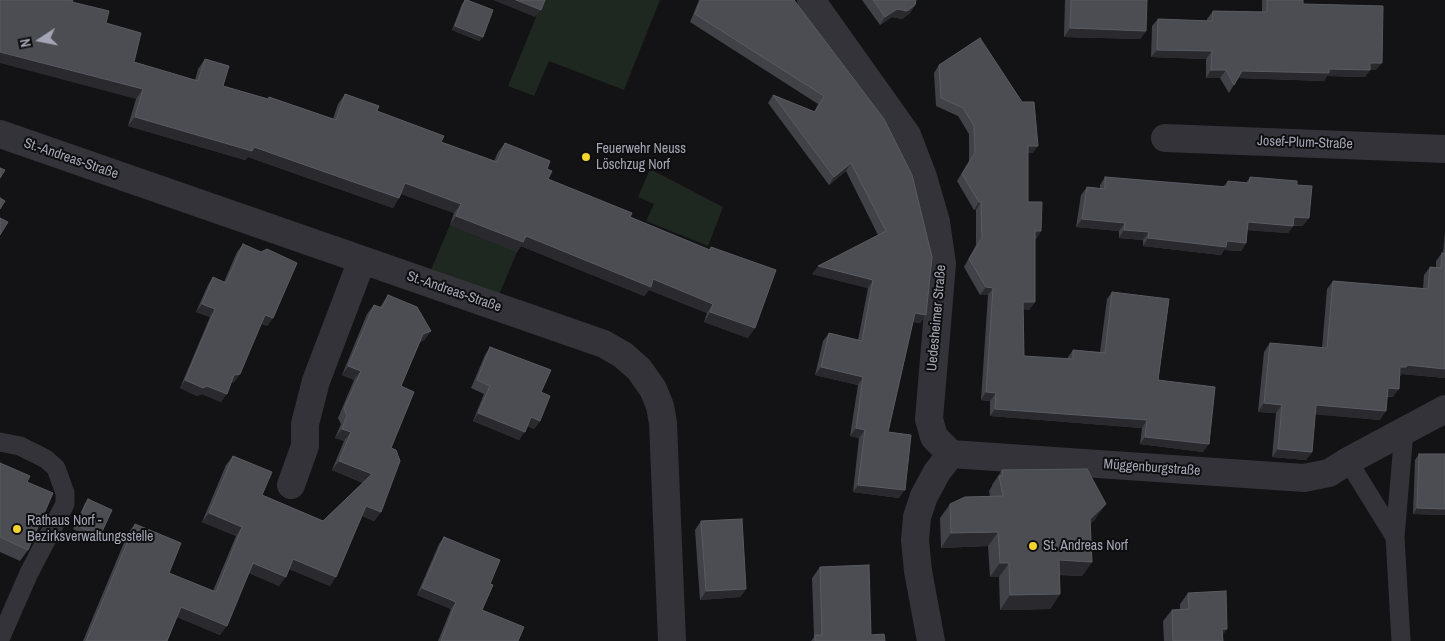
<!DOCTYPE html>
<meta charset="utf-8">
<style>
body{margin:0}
#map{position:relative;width:1445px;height:641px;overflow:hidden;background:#131214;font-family:"Archivo Narrow",sans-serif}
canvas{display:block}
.north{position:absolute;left:15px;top:15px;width:50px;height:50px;-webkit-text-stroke:4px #0e0d0f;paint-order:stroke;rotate:259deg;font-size:14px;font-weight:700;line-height:20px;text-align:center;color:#a4a6b5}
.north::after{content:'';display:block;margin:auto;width:18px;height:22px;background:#a4a6b5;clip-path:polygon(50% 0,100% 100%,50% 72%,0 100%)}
</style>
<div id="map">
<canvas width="1445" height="641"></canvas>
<div class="north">N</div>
</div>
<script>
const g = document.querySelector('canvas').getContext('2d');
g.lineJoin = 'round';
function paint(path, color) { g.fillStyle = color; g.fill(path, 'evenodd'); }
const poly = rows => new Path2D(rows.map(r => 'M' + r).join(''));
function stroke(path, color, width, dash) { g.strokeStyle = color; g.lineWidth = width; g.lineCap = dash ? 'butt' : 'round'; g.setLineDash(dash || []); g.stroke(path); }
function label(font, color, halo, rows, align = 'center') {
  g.font = font + ' "Archivo Narrow",sans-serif'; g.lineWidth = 4; g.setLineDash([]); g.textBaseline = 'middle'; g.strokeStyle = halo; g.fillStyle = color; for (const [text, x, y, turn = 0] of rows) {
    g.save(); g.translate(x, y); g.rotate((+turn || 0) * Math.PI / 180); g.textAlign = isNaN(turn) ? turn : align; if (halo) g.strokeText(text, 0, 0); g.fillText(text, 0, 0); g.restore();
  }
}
paint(poly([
 [543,0,660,0,624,90,549,61,534,96,508,86],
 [650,169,723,207,708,246,646,221,654,204,638,197],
 [450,225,517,252,499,295,430,272]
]), '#1f2721');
stroke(poly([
 [0,442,20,446,46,459,56,468,65,493,65,504,29,573,0,639],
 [1348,461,1395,537,1401,641],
 [1395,537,1404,431]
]), '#333339', 19);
stroke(poly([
 [811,0,907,135,923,177,936,222,942,264,929,419,934,437,951,454],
 [0,134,604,344,623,355,639,369,653,389,660,406,663,423,672,641],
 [1165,138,1445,149],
 [951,454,1304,478,1329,473,1348,461,1445,409],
 [291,485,305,446,305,424,316,381,362,260],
 [931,641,918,571,915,540,917,517,924,496,937,472,951,454]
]), '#333339', 28);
paint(poly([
 [465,0,483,37,479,41,452,30,462,4],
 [699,0,794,0,926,315,920,323,913,322,888,432,899,498,853,492,859,438,850,436,858,385,815,375,823,341,829,333,858,340,868,288,812,274,878,235,846,171,829,185,768,103,773,95,814,112,818,104,690,22],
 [862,0,916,0,915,5,910,13,902,19,892,17,880,25],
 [1065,0,1147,0,1146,31,1140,39,1064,37],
 [1262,0,1303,0,1303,4,1376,70,1370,70,1365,77,1327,76,1324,81,1238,78,1229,93,1220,78,1206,78,1206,59,1151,57,1152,26,1158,19,1207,21,1207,19,1213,11,1262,12],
 [72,2,106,23,134,62,195,80,198,69,205,59,223,86,268,99,269,97,333,119,338,104,345,94,377,111,441,142,494,161,498,152,505,143,547,169,548,179,630,217,709,250,711,247,748,338,704,322,707,313,649,290,644,296,521,246,517,252,450,225,454,213,401,194,393,208,248,157,245,160,128,126,136,99],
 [939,65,1033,153,1028,153,1028,202,1041,231,1036,239,1035,239,1035,302,1029,310,1023,309,1024,356,1068,359,1068,357,1073,350,1100,352,1107,299,1112,292,1158,380,1203,452,1140,444,1142,428,990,416,990,401,981,400,988,295,980,295,964,267,976,245,976,210,974,210,957,181,969,161,969,134,958,116,936,106,934,73],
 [1105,177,1223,187,1228,181,1246,183,1250,177,1297,185,1303,226,1293,226,1288,233,1247,230,1246,243,1241,251,1224,250,1221,255,1143,246,1143,240,1119,238,1119,231,1076,227,1081,195,1087,187,1100,189,1100,185],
 [1445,232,1445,378,1402,374,1400,375,1393,397,1387,397,1380,420,1315,414,1312,452,1306,460,1272,457,1276,413,1258,412,1264,352,1270,343,1322,348,1327,289,1333,281,1423,288,1424,275,1430,267,1436,267,1436,261,1442,253,1443,253],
 [243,244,273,318,267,326,261,323,240,374,234,382,231,383,221,402,202,394,197,396,180,388,210,317,196,312,208,285,213,277,224,282,237,252],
 [388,295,431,331,424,340,420,342,401,386,381,512,374,521,362,516,330,586,289,569,279,586,249,573,220,635,177,617,167,641,83,641,128,533,135,524,169,573,213,591,236,536,202,522,226,465,233,456,262,495,323,521,363,483,332,470,344,441,335,438,341,424,338,418,354,380,342,375,367,314,374,305,380,307],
 [490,347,541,392,540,421,534,429,527,426,519,440,473,421,484,394,471,388,485,355],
 [1419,454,1445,454,1445,515,1413,514,1415,460],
 [0,463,27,482,28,550,20,561,0,552],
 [1002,470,1096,518,1090,524,1092,562,1082,576,1059,575,1060,594,1050,609,1000,610,999,577,990,577,988,546,941,548,940,518,950,504,990,496,989,491,992,486,992,485],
 [88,499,100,536,97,541,73,529,85,503],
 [701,521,746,589,740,597,700,600,695,530],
 [444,537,490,584,482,610,518,641,438,641,451,609,417,595,439,544],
 [820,567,871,635,885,641,811,641,814,637,812,578],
 [1188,593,1227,629,1222,635,1223,641,1164,641,1163,621,1172,610,1180,609,1180,604]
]), '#414247');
paint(poly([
 [493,0,516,0,541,10,535,17],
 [915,5,910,13,902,19,892,17,880,25,885,17,897,9],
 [455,26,483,37,479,41,452,30],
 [1070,28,1146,31,1140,39,1064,37],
 [1157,50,1212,51,1206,59,1151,57],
 [0,52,143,89,136,99,0,63],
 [1370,63,1382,63,1376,70,1370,70,1365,77,1327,76,1324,81,1236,78,1242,71,1329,69],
 [1211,70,1226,70,1220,78,1206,78],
 [135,117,254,147,399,198,393,208,248,157,245,160,128,126],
 [1028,146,1038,146,1033,153,1023,153],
 [851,163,846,171,829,185,834,177],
 [405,183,461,204,454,213,398,193],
 [979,202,981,202,976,210,974,210],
 [456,216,526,236,653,279,713,304,707,313,649,290,644,296,521,246,517,252,450,225],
 [1294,217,1309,218,1303,226,1289,225],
 [1082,219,1125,223,1119,231,1076,227],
 [1248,222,1293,226,1288,233,1243,230],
 [1124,230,1149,232,1143,240,1119,238],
 [1035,231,1041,231,1036,239,1029,238],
 [1148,238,1227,241,1246,243,1241,251,1224,250,1221,255,1143,246],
 [818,266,873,280,868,288,812,274],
 [986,287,993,288,988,295,980,295],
 [1023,302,1035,302,1029,310,1018,309],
 [202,304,215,309,210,317,196,312],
 [710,312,755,328,748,338,704,322],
 [915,313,926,315,920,323,910,321],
 [265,315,273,318,267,326,259,323],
 [431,331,424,340,416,343,423,334],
 [1407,365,1445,369,1445,378,1402,374,1401,376,1395,375,1400,367],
 [348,366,361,371,354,380,342,375],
 [821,367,863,377,858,385,815,375],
 [240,374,234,382,228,383,234,375],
 [185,380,207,386,227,394,221,402,202,394,197,396,180,388],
 [1388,388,1399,389,1393,397,1382,396],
 [986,392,996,393,990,401,981,400],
 [1264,403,1282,405,1276,413,1258,412],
 [1316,405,1386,411,1380,420,1310,414],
 [995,409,1147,420,1142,428,990,416],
 [478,413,525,432,519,440,473,421],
 [531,417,540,421,534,429,525,425],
 [856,428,865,430,859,438,850,436],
 [342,429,351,432,344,441,335,438],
 [1145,437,1209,444,1203,452,1140,444],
 [1278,449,1312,452,1306,460,1272,457],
 [339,461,372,474,366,484,332,470],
 [858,485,905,490,899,498,853,492],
 [1106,504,1096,518,1080,533,1090,519],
 [366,506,381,512,374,521,360,515],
 [1417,508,1445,509,1445,515,1413,514],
 [209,513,242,527,236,536,202,522],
 [998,532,988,546,941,548,951,533],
 [293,559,336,577,330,586,286,568],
 [1059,560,1092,562,1082,576,1049,574],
 [253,563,286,577,279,586,247,572],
 [1000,563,1009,563,999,577,990,577],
 [422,588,456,602,451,609,417,595],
 [746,589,740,597,700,600,706,591],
 [1060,594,1050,609,1000,610,1010,595],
 [181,607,227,626,220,635,175,616],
 [1222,629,1227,629,1219,640]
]), '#2a2a2e');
const building = poly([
 [0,0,73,0,72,2,109,11,106,23,141,33,134,62,198,81,205,59,229,66,223,86,268,99,269,97,336,120,345,94,379,106,377,111,444,136,441,142,497,162,505,143,550,161,547,169,552,171,548,179,632,213,630,217,710,250,711,247,776,270,755,328,710,312,713,304,653,279,651,287,526,236,523,242,456,216,461,204,405,183,399,198,254,147,252,151,135,117,143,89,0,52,0,0],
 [465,0,467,0,493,10,483,37,455,26,465,0],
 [516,0,545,0,541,10,516,0],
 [701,0,794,0,884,119,912,175,932,257,926,315,915,313,888,432,911,435,905,490,858,485,865,430,856,428,863,377,821,367,829,333,862,341,873,280,818,266,886,231,851,163,834,177,773,95,815,112,824,96,695,14,701,0],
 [873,0,916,0,915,5,907,11,897,9,885,17,873,0],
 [1071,0,1147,0,1146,31,1070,28,1071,0],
 [1267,0,1303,0,1303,4,1383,6,1382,63,1370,63,1370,70,1329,69,1329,73,1242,71,1234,85,1226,70,1211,70,1212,51,1157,50,1158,19,1212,21,1213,11,1267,12,1267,0],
 [980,38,1022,102,1034,102,1038,146,1028,146,1028,202,1042,202,1041,231,1035,231,1035,302,1023,302,1024,356,1073,359,1073,350,1105,353,1112,292,1169,299,1158,380,1215,387,1209,444,1145,437,1147,420,995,409,996,393,986,392,993,288,986,287,969,259,982,238,981,202,979,202,962,174,975,153,974,126,963,108,941,98,939,65,980,38],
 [0,168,5,170,0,178,0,168],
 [1105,177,1227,187,1228,181,1249,183,1250,177,1297,181,1297,185,1312,186,1309,218,1294,217,1293,226,1248,222,1246,243,1227,241,1226,247,1148,238,1149,232,1124,230,1125,223,1082,219,1087,187,1105,189,1105,177],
 [0,198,5,201,0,209,0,198],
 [0,218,8,222,0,235,0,218],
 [243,244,261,252,267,249,297,263,273,318,265,315,240,374,234,375,227,394,207,386,203,388,185,380,215,309,202,304,213,277,226,283,243,244],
 [1442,253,1445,253,1445,369,1407,365,1406,367,1400,367,1399,389,1388,388,1386,411,1316,405,1312,452,1278,449,1282,405,1264,403,1270,343,1327,348,1333,281,1428,289,1430,267,1441,268,1442,253],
 [388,295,417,307,431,331,423,334,401,386,414,392,391,448,396,450,400,461,381,512,366,506,336,577,293,559,286,577,253,563,227,626,181,607,167,641,86,641,135,524,181,543,169,573,216,592,242,527,209,513,233,456,272,472,262,495,323,521,372,474,339,461,351,432,342,429,347,415,344,409,361,371,348,366,374,305,382,308,388,295],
 [490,347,551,370,541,392,550,396,540,421,531,417,525,432,478,413,490,386,477,380,490,347],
 [1419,454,1445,454,1445,509,1417,508,1419,454],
 [0,463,30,476,27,482,53,493,28,550,0,537,0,463],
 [1087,469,1106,504,1090,519,1092,562,1059,560,1060,594,1010,595,1009,563,1000,563,998,532,951,533,950,504,965,497,1003,496,999,476,1003,476,1002,470,1087,469],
 [88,499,112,510,100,536,76,525,88,499],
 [742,519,746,589,706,591,701,521,742,519],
 [444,537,500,560,490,584,493,585,482,610,524,627,518,641,441,641,456,602,422,588,444,537],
 [869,565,871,635,884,634,885,641,815,641,815,635,822,635,820,567,869,565],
 [1226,591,1227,629,1222,629,1223,641,1173,641,1172,610,1189,609,1188,593,1226,591]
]);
paint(building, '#4c4c53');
stroke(building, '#5a5a62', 1);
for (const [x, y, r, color] of [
 [586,157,5,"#f2d52c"],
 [17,529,5,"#f2d52c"],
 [1033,546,5,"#f2d52c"]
]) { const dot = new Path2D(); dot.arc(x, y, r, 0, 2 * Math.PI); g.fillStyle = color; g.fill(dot); stroke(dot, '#0e0d0f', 2); }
label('14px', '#a4a6b5', '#0e0d0f', [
 ["Josef-Plum-Straße",1305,143,2],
 ["St.-Andreas-Straße",71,159,19],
 ["St.-Andreas-Straße",454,292,19],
 ["Uedesheimer Straße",937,318,-85],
 ["Müggenburgstraße",1152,468,4]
]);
label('14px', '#a4a6b5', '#0e0d0f', [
 ["Feuerwehr Neuss",596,149],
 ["Löschzug Norf",596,165],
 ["Rathaus Norf -",27,521],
 ["Bezirksverwaltungsstelle",27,537],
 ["St. Andreas Norf",1043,546]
], 'left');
</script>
